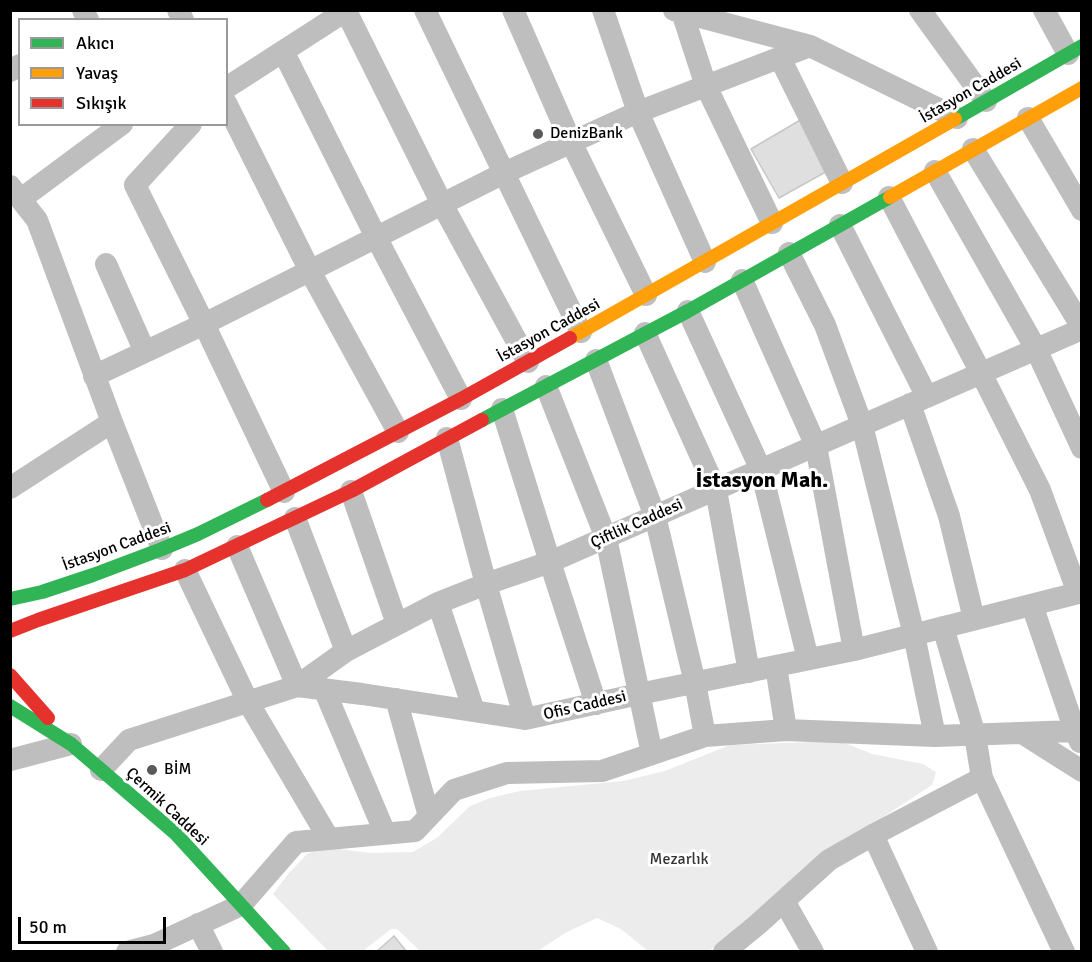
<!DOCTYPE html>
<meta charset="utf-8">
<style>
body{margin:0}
#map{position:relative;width:1092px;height:962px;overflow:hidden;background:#fff;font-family:Signika,sans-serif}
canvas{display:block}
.frame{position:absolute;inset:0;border:12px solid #000;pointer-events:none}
.legend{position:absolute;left:18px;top:18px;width:210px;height:108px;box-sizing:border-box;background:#fff;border:2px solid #999;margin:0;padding:8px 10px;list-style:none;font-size:18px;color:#000}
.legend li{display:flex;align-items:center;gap:12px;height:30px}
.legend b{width:30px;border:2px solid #999}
.scale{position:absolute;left:18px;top:917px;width:148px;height:27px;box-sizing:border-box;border:3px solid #000;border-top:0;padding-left:8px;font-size:18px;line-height:21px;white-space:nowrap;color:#000;-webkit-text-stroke:4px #fff;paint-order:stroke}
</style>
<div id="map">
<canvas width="1092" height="962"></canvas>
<div class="frame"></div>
<ul class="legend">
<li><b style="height:8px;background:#30b455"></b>Akıcı</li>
<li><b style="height:8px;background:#ff9f0a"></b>Yavaş</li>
<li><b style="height:8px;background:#e5322d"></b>Sıkışık</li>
</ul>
<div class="scale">50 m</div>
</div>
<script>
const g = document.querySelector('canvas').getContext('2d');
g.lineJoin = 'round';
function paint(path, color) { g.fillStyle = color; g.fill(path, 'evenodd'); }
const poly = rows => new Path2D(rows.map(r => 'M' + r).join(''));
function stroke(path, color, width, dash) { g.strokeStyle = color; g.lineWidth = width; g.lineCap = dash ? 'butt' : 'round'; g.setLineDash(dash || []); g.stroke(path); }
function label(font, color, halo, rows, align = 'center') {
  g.font = font + ' Signika,sans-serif'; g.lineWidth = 6; g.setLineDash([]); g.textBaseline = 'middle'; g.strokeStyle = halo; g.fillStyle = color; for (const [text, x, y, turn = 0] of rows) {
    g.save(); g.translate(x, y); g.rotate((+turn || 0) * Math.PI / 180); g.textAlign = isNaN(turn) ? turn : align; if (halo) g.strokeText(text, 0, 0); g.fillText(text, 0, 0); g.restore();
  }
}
paint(poly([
 [840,741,872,754,923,764,936,772,932,785,821,858,709,951,648,951,621,929,597,918,565,933,538,951,420,951,397,929,391,929,363,951,328,951,273,894,288,874,307,854,325,847,370,853,413,852,438,837,470,806,490,798,520,791,623,781,665,771,730,745]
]), '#ececec');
const building = poly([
 [802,119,831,169,779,198,751,149,802,119],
 [394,936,407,952,376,952,394,936]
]);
paint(building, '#dfdfdf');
stroke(building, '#c7c7c7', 1.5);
stroke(poly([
 [83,10,88,20],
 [178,10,183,20],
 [425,10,581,332],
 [513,10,571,142,646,295],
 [603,10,638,112,705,262],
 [674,10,810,46,957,118],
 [684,10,682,12,706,86,772,223],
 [920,10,986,101],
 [1044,10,1068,54],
 [346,11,442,204,528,362],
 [283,51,376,237,461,399],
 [780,58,842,183],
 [10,71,20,65],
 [226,88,347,10],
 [226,103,310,271,398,432],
 [1028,118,1082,210],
 [191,124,135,185,204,324,284,492],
 [973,149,1082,327],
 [935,171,1036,349,1082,448],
 [10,186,37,220,112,422,162,549],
 [889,197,981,373,1040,490,1078,593],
 [21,199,122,124],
 [840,225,927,397],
 [789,253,825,325,862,425,914,635,935,736],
 [106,264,145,352],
 [742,280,816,446,854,650],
 [688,311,761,470,808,659],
 [645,333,716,490,749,672],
 [596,360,655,516,695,683,705,736],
 [94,376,204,324,504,173,638,112,810,46],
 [546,386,606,538,652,754],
 [910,404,949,516,974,619],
 [502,409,550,562,596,704],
 [447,438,486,584,525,719],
 [10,488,112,422],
 [351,491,397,624],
 [295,518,346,651],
 [237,546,297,686,346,651,438,603,486,584,550,562,1082,329],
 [185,570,248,702,329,839],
 [438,603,474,711],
 [1032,605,1075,731,1080,742],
 [776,666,786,730],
 [324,689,385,833],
 [396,699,429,816],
 [1022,733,1082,771],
 [10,760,71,744],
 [101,770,129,740,297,686,362,694,525,719,639,694,854,650,1082,592],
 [982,778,1064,952],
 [873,835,927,952],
 [784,901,813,952],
 [198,924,212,952],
 [127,952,154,945,241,905,296,842,415,831,454,790,507,773,602,771,705,736,786,730,935,736,1075,731,1082,729],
 [724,952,757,925,829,860,873,835,982,778,975,735,943,627]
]), '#bebebe', 22);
stroke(poly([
 [955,119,1082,46],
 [482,420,688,311,890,197],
 [10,599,42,592,93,575,162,549,198,534,267,500],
 [10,706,71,744,176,834,284,952]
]), '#30b455', 14);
stroke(poly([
 [890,197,1082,88],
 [570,338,955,119]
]), '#ff9f0a', 14);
stroke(poly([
 [267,500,461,399,570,338],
 [10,631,38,620,185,570,351,491,482,420],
 [10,675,48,718]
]), '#e5322d', 14);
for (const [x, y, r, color] of [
 [538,134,6,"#595959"],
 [152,770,6,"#595959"]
]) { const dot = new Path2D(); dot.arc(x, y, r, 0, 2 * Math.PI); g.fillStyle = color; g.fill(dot); stroke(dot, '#fff', 2); }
label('16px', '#000', '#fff', [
 ["İstasyon Caddesi",971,91,-30],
 ["İstasyon Caddesi",549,331,-29],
 ["Çiftlik Caddesi",637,524,-24],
 ["İstasyon Caddesi",117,547,-20],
 ["Ofis Caddesi",585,706,-13],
 ["Çermik Caddesi",167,807,43]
]);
label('16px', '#000', '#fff', [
 ["DenizBank",550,134],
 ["BİM",164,770]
], 'left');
label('16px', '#333', '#fff', [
 ["Mezarlık",679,860]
]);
label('bold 22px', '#000', '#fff', [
 ["İstasyon Mah.",762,481]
]);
</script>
